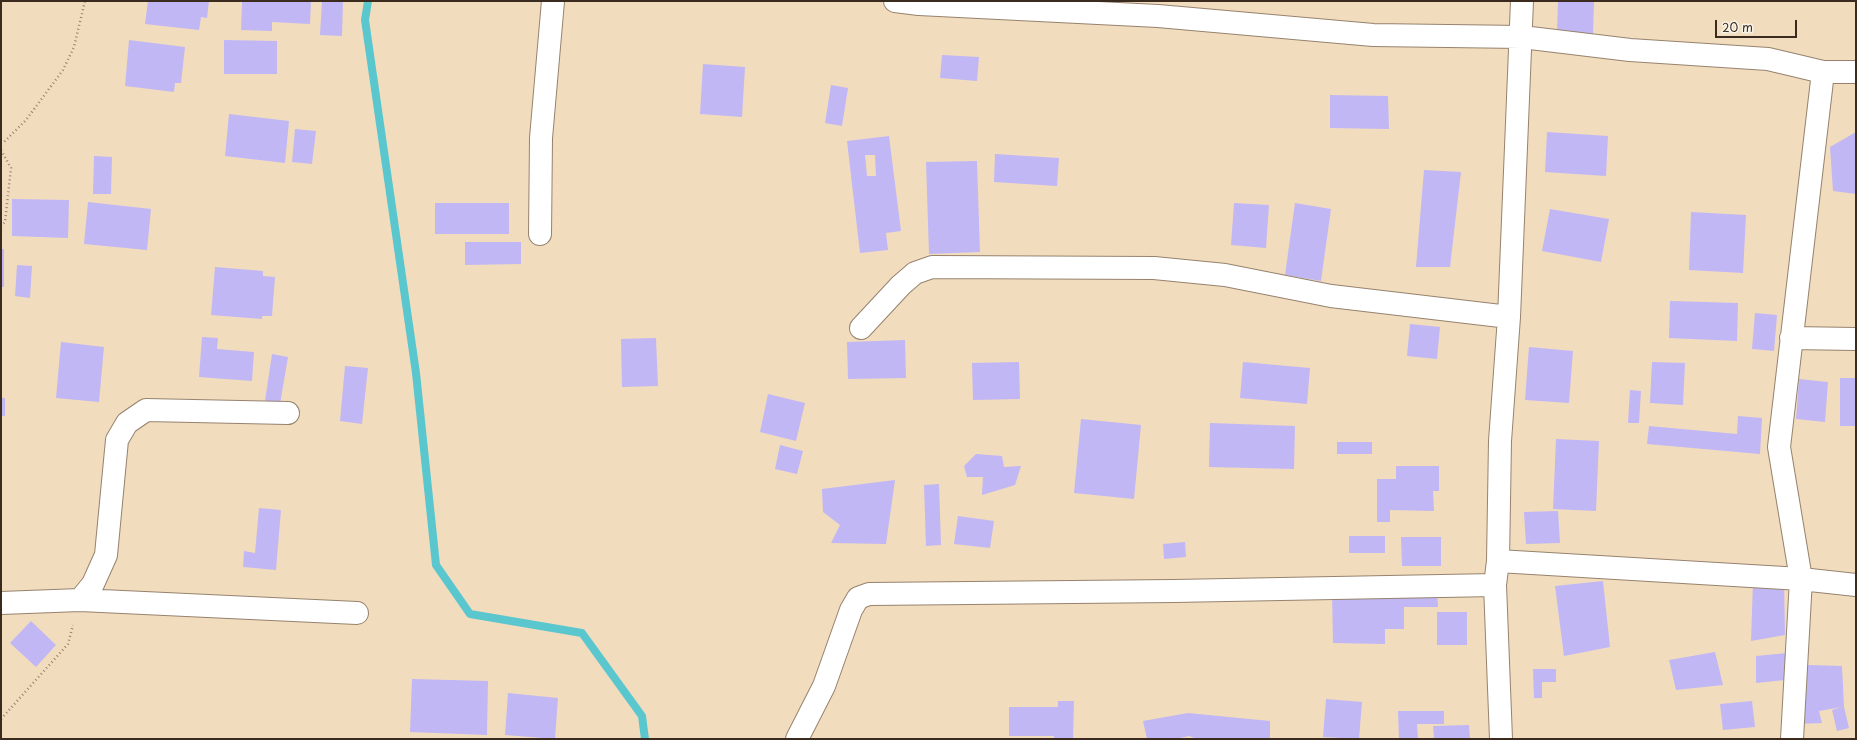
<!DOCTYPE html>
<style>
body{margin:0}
#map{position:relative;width:1857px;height:740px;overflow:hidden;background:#f2dcbe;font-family:"Playpen Sans",sans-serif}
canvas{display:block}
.frame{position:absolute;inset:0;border:2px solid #3b2a1e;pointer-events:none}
.scale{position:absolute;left:1715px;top:20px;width:82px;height:18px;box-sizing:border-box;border:2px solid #3b2a1e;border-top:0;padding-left:5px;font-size:12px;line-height:14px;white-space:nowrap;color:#3b2a1e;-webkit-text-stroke:3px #f7f3e8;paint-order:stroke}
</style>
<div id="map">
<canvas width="1857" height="740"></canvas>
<div class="frame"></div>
<div class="scale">20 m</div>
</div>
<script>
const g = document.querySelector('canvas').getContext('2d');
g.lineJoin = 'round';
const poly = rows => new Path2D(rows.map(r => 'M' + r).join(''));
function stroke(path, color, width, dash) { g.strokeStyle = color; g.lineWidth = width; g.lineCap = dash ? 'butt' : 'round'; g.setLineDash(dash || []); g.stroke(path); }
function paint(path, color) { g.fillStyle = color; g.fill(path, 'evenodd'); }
stroke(poly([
 [368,1,365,20,416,373,436,565,470,614,582,633,642,716,645,739]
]), '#5ac7cf', 8);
paint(poly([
 [148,1,209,1,207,18,201,17,199,30,145,24],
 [242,1,311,1,310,24,272,22,272,31,241,30],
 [322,1,343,1,342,36,320,35],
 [1558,1,1594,1,1593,34,1557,33],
 [129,40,185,47,181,83,175,83,174,92,125,86],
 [224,40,277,41,277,74,224,74],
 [942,55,979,57,977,81,940,78],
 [703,64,745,67,742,117,700,114],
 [831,85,848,88,842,126,825,123],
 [1330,95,1388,96,1389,129,1330,128],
 [229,114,289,121,285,163,225,156],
 [295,129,316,131,312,164,292,162],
 [1547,132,1608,136,1606,176,1545,172],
 [1856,132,1856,194,1833,191,1830,147],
 [889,136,901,231,886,233,888,250,860,253,847,141],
 [865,155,875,155,876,176,867,176],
 [995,154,1059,158,1057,186,994,182],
 [94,156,112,157,111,194,93,194],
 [977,161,980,252,929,254,926,162],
 [1424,170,1461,172,1450,267,1416,267],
 [12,199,69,200,68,238,12,236],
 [88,202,151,209,147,250,84,244],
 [435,203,509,203,509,234,435,234],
 [1234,203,1269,205,1266,248,1231,245],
 [1295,203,1331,209,1321,281,1285,275],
 [1550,209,1609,219,1601,262,1542,251],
 [1691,212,1746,215,1743,273,1689,270],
 [465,242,521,242,521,264,465,265],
 [1,249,4,249,4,287,1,287],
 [17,265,32,266,30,298,15,296],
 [215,267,263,271,263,276,275,277,272,316,262,316,262,319,211,315],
 [1670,301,1738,303,1737,341,1669,338],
 [1755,313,1777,315,1774,351,1752,349],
 [1410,324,1440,327,1437,359,1407,356],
 [202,337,218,338,217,349,254,352,252,381,199,377],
 [656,338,658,386,622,387,621,339],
 [905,340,906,378,848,379,847,342],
 [61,342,104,347,99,402,56,398],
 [1529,347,1573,351,1569,403,1525,400],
 [272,354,288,357,280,404,265,401],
 [1019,362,1020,399,973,400,972,363],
 [1243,362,1310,368,1307,404,1240,398],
 [1652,362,1685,363,1683,405,1650,403],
 [345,366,368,368,362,424,340,421],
 [1840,378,1856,378,1856,426,1840,426],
 [1799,379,1828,382,1825,422,1796,419],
 [1630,390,1641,391,1639,423,1628,423],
 [768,394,805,403,796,441,760,432],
 [1,398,5,398,5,416,1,416],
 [1738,416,1762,418,1760,454,1647,444,1649,426,1737,434],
 [1081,419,1141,425,1134,499,1074,493],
 [1210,423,1295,426,1294,469,1209,467],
 [1556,439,1599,441,1596,511,1553,509],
 [1337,442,1372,442,1372,454,1337,454],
 [780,445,803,451,797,474,775,469],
 [976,454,1002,456,1004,467,1021,466,1015,485,982,495,983,477,967,477,964,466],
 [1396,466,1439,466,1439,491,1433,491,1434,511,1390,510,1390,522,1377,522,1377,479,1396,479],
 [895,480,886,544,831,543,840,525,823,512,822,489],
 [939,484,941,545,926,546,924,485],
 [259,508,281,510,276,570,243,567,244,551,255,553],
 [1558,511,1560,543,1526,544,1524,512],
 [958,516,994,521,990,548,954,544],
 [1349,536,1385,536,1385,553,1349,553],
 [1401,537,1441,537,1441,566,1402,566],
 [1185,542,1186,557,1164,559,1163,544],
 [1603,581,1610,647,1564,656,1555,586],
 [1753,582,1784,583,1785,635,1751,641],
 [1437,591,1438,607,1404,607,1404,629,1385,629,1385,644,1333,643,1332,592],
 [1437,612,1467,612,1467,645,1437,645],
 [31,621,56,645,36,667,10,643],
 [1715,652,1723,685,1676,690,1669,660],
 [1787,653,1785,680,1756,683,1756,656],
 [1808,665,1842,666,1844,707,1849,728,1837,731,1832,710,1842,707,1819,711,1822,723,1797,724],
 [1533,669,1556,669,1556,682,1542,682,1542,698,1534,698],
 [412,679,488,681,487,735,410,732],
 [508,693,558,698,555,739,505,735],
 [1326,699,1362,702,1359,739,1323,737],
 [1058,701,1074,701,1073,739,1054,739,1054,736,1009,736,1009,707,1058,707],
 [1752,701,1755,727,1723,730,1720,704],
 [1398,711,1444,711,1444,724,1417,724,1418,739,1399,739],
 [1188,713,1270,721,1270,739,1197,739,1189,736,1176,739,1147,739,1143,721],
 [1469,725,1470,739,1434,739,1433,726]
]), '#c1b7f5');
const minor = poly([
 [895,1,919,4,1158,16,1373,35,1522,37,1630,50,1768,59,1823,72,1856,72],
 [540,234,541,138,553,1],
 [861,328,901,285,915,273,932,267,1154,268,1225,275,1331,296,1509,317],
 [1791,338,1856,339],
 [1498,561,1801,579,1856,585],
 [80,600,357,613],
 [1,603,80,600,93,584,106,555,117,440,127,423,146,410,288,413],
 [797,739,824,686,851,610,858,598,869,594,1174,591,1495,585],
 [1501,739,1495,585,1498,561,1500,441,1509,317,1522,1],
 [1792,739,1801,579,1779,447,1823,72]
]);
stroke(minor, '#96836e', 24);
stroke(poly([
 [1,143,3,143,26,120,63,70,74,47,85,1],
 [1,150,11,168,5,222,1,226],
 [1,719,68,644,73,625]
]), '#96836e', 2.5, [1, 3]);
stroke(minor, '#fff', 22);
</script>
